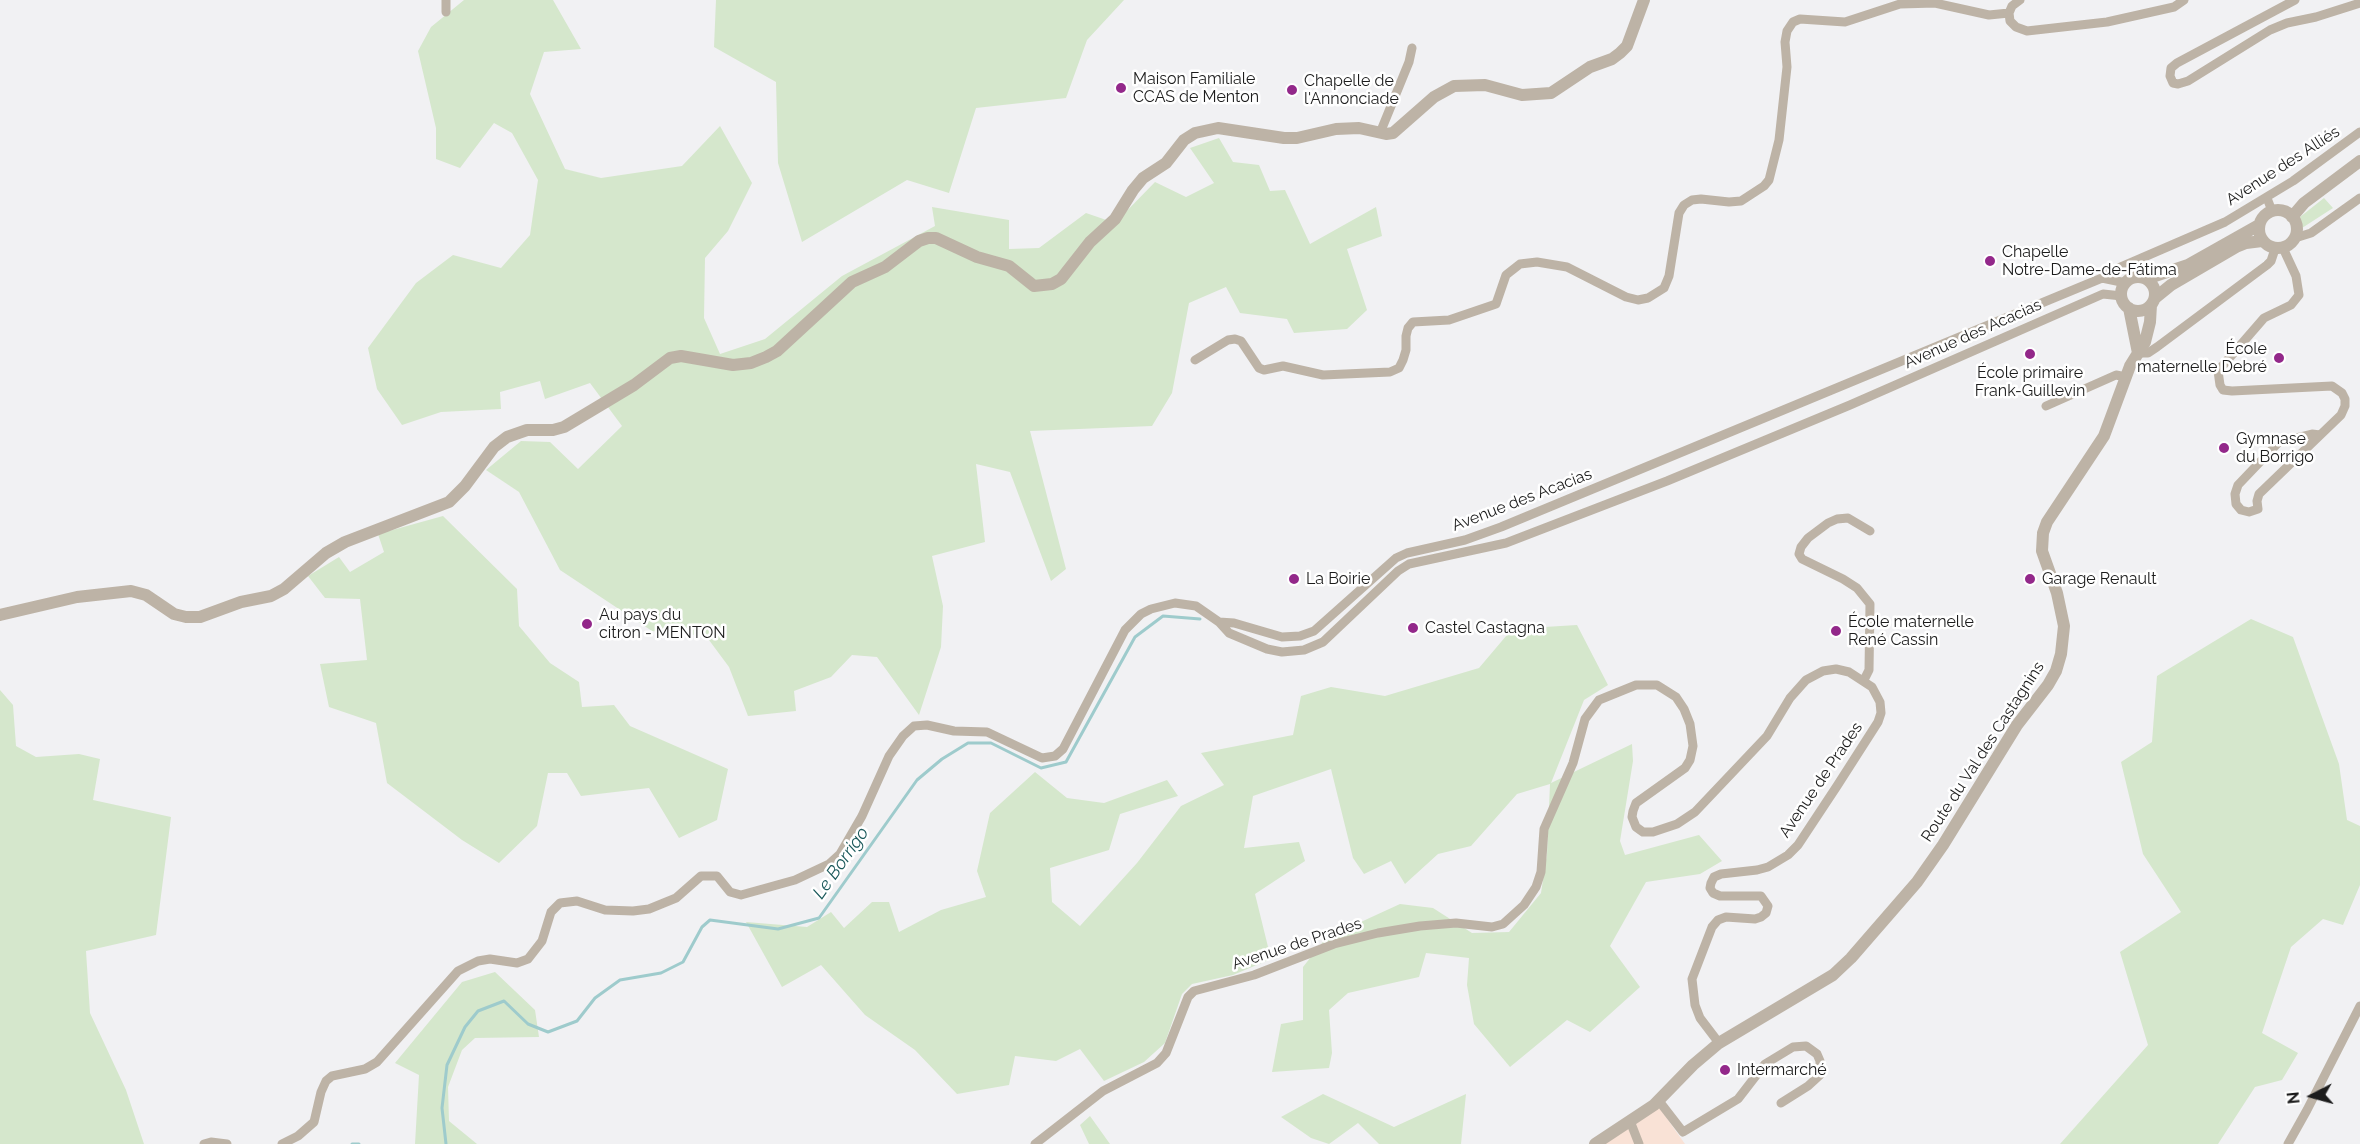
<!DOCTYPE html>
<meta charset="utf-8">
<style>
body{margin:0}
#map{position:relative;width:2360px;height:1144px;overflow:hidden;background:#f1f1f3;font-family:Raleway,sans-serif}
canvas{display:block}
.north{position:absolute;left:2282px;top:1066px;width:60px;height:60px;-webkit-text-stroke:4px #fff;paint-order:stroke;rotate:264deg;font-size:16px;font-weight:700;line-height:24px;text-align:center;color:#1c1c1c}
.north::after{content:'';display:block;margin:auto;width:21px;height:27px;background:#1c1c1c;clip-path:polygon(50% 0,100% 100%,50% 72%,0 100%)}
</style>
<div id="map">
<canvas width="2360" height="1144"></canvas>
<div class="north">N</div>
</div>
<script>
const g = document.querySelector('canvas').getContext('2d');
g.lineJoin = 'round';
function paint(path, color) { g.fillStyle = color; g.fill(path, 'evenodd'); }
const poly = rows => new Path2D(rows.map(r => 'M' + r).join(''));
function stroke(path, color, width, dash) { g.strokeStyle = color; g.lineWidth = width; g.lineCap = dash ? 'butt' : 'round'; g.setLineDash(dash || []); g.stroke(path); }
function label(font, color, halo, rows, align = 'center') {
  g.font = font + ' Raleway,sans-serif'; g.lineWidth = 5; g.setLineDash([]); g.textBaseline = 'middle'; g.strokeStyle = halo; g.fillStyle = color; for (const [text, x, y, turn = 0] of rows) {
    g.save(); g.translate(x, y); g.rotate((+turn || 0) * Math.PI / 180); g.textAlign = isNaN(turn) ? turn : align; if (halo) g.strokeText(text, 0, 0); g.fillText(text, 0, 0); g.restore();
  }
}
paint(poly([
 [1654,1100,1685,1144,1590,1144]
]), '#f9e2d6');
paint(poly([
 [464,0,553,0,581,49,544,52,530,94,565,169,601,178,682,166,720,126,752,183,728,231,705,258,704,318,720,354,765,339,842,276,935,226,932,207,1009,220,1009,249,1039,248,1086,213,1115,223,1155,182,1186,197,1214,183,1190,148,1219,138,1233,162,1259,165,1270,191,1285,190,1310,244,1376,207,1382,236,1347,249,1367,310,1347,329,1294,333,1287,319,1240,313,1226,287,1189,303,1172,393,1152,426,1030,431,1066,569,1051,581,1010,472,976,464,985,542,932,556,943,606,941,647,919,715,877,657,852,655,831,677,794,691,796,711,748,716,729,667,706,636,652,631,560,570,519,492,486,470,521,441,550,442,578,469,622,426,590,383,545,399,540,381,500,392,501,409,441,412,402,425,377,389,368,348,416,283,453,255,501,268,530,235,538,180,512,133,494,123,460,168,436,159,436,128,418,51,431,27],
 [716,0,1124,0,1087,40,1066,98,976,108,949,193,907,180,802,242,778,163,776,82,714,47],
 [2324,198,2333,208,2302,228,2300,217],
 [443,516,517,589,519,626,550,663,579,682,582,707,614,705,630,726,728,769,717,820,679,838,649,788,581,796,567,773,548,773,537,826,499,863,462,840,387,783,376,723,329,707,320,664,367,660,360,599,325,598,308,576,339,557,350,572,384,552,378,534],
 [2251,619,2293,637,2339,764,2347,820,2360,826,2360,885,2343,925,2323,919,2291,947,2262,1033,2298,1053,2282,1080,2255,1087,2218,1144,2060,1144,2148,1045,2120,952,2181,912,2143,854,2121,762,2152,742,2157,676],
 [1577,625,1608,685,1584,700,1551,783,1632,744,1633,761,1620,841,1625,855,1699,835,1722,861,1700,874,1646,882,1610,946,1640,987,1590,1032,1567,1020,1510,1067,1474,1024,1467,985,1469,958,1426,953,1419,977,1348,993,1329,1010,1332,1053,1329,1068,1272,1072,1281,1024,1303,1020,1303,967,1326,938,1400,904,1433,908,1472,933,1509,932,1541,893,1547,854,1550,784,1517,794,1471,846,1438,854,1405,884,1391,861,1364,874,1353,858,1331,769,1253,796,1244,848,1299,842,1305,861,1255,894,1271,959,1233,975,1192,984,1182,994,1165,1043,1144,1062,1104,1081,1080,1049,1056,1061,1015,1056,1009,1085,957,1094,915,1050,865,1015,821,965,782,987,746,922,807,927,831,912,844,928,872,902,889,902,899,932,941,910,986,897,977,871,990,813,1035,772,1067,798,1104,803,1167,780,1178,796,1120,814,1109,850,1050,868,1052,902,1080,926,1137,863,1181,806,1224,785,1201,753,1293,735,1301,696,1331,687,1385,696,1479,668,1512,629],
 [0,690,13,705,16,746,36,757,79,754,100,759,93,800,171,817,156,935,86,951,90,1013,126,1090,144,1144,0,1144],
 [495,972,535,1010,539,1037,475,1038,462,1050,448,1087,449,1121,477,1144,415,1144,419,1075,395,1063,462,982],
 [1323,1094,1394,1127,1466,1094,1461,1144,1379,1144,1358,1123,1329,1144,1311,1138,1281,1117],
 [1090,1116,1110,1144,1089,1144,1080,1125]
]), '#d5e7cc');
stroke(poly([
 [352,1144,359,1144],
 [446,1144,442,1108,447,1065,465,1027,478,1011,504,1001,528,1024,548,1032,577,1021,595,998,620,980,661,973,683,962,702,927,710,920,778,929,819,918,917,780,942,759,968,743,991,743,1041,768,1066,762,1135,637,1163,616,1200,619]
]), '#9ecbcc', 3);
stroke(poly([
 [2020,0,2012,6,2009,13,2010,21,2016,27,2027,31,2107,22,2174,7,2184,0],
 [2295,0,2177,63,2171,68,2170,76,2173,83,2178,84,2188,81,2270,30,2287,23,2316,17,2360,3],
 [446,12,446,0],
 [1380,133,1409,62,1412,48],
 [2267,198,2272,211],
 [2295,238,2311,233,2360,198],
 [2283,248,2296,276,2299,295,2291,305,2264,318,2218,371,2220,385,2223,390,2232,391,2332,386,2342,393,2345,399,2345,406,2341,415,2259,494,2257,501,2258,509,2249,512,2241,510,2236,504,2235,494,2238,485,2279,442,2312,434,2320,435],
 [2102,278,2126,283],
 [2136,278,2142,258],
 [2138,353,2148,353,2157,347,2267,265,2271,261,2275,249],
 [1195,360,1228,340,1235,339,1241,341,1259,368,1264,370,1283,366,1323,375,1390,372,1399,368,1403,360,1406,350,1406,336,1408,328,1413,322,1449,320,1496,304,1506,275,1520,264,1537,262,1567,267,1626,297,1638,300,1648,298,1664,288,1669,276,1679,213,1684,205,1692,200,1701,199,1729,202,1741,201,1764,186,1769,180,1779,140,1787,67,1785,42,1787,31,1793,22,1800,19,1845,22,1900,4,1935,3,1989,15,2009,13],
 [2046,406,2116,375,2126,377],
 [1219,622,1234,623,1282,637,1300,636,1314,631,1396,558,1407,553,1465,540,1501,527,2102,278,2107,273,2225,222,2293,181,2360,132],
 [1864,680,1869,670,1870,604,1857,588,1843,579,1802,559,1799,554,1801,547,1808,538,1828,523,1837,519,1848,518,1870,531],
 [1659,1101,1683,1132,1738,1099,1765,1064,1793,1047,1806,1046,1817,1054,1820,1061,1820,1075,1808,1086,1781,1103],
 [1630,1121,1639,1144],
 [204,1144,211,1142,227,1144],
 [282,1144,298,1136,314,1122,321,1092,326,1081,332,1076,365,1069,377,1062,458,971,478,961,490,959,517,963,528,959,542,941,551,912,560,903,577,901,605,910,633,911,649,909,676,898,701,876,717,876,730,892,741,895,795,880,829,864,840,854,862,816,889,756,903,736,914,726,927,725,954,731,987,732,1042,758,1055,756,1063,749,1125,630,1141,614,1151,609,1175,603,1196,606,1219,622,1229,633,1267,649,1282,652,1304,650,1323,642,1398,571,1409,564,1506,543,1667,481,1850,405,2103,294,2122,296],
 [1035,1144,1103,1091,1157,1063,1166,1053,1188,997,1194,991,1254,975,1334,944,1378,933,1420,926,1456,923,1492,927,1503,924,1524,905,1536,887,1541,872,1544,829,1573,763,1585,719,1599,700,1636,685,1657,685,1676,697,1684,709,1690,724,1693,746,1690,760,1685,768,1636,803,1633,811,1632,817,1636,827,1643,832,1653,832,1677,824,1695,812,1767,736,1790,698,1806,680,1823,671,1836,669,1849,672,1872,687,1880,702,1881,713,1878,722,1837,786,1798,845,1788,855,1768,867,1757,870,1721,874,1714,877,1711,883,1710,888,1713,893,1720,896,1761,896,1768,906,1766,913,1761,917,1755,919,1726,917,1718,920,1712,927,1692,979,1695,1005,1700,1018,1719,1043],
 [2288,1144,2307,1110,2360,1006]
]), '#bdb3a6', 9);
stroke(poly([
 '2259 229a19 19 0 1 1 38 0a19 19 0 1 1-38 0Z',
 [2292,217,2304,203,2360,161],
 '2121 294a17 17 0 1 1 34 0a17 17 0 1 1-34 0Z',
 [2146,279,2188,265,2259,225],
 [2155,298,2171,285,2236,247,2246,243,2262,241],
 [2129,308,2138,353],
 [0,615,77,597,131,591,146,595,174,614,186,617,200,617,241,602,271,596,284,589,326,553,345,542,449,502,465,486,494,447,507,437,527,430,553,430,564,427,634,385,670,358,681,356,733,365,751,363,766,357,777,351,852,282,885,267,919,241,928,238,936,238,977,257,1009,266,1034,286,1052,284,1061,279,1090,242,1115,219,1133,190,1143,178,1166,163,1184,140,1195,133,1218,128,1284,138,1297,138,1336,129,1359,128,1386,134,1393,133,1434,97,1454,86,1485,85,1522,95,1551,93,1590,67,1612,59,1620,53,1627,46,1644,0],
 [1595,1144,1654,1105,1693,1065,1719,1043,1833,975,1851,958,1917,882,1943,845,2017,725,2048,685,2056,671,2061,654,2064,626,2057,593,2042,551,2043,533,2047,522,2104,436,2130,366,2145,342,2150,322,2151,305]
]), '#bdb3a6', 12);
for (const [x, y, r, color] of [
 [1121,88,6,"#93288a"],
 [1292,90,6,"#93288a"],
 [1990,261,6,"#93288a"],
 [2030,354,6,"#93288a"],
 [2279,358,6,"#93288a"],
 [2224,448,6,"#93288a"],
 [1294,579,6,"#93288a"],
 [2030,579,6,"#93288a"],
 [587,624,6,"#93288a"],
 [1413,628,6,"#93288a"],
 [1836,631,6,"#93288a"],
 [1725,1070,6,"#93288a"]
]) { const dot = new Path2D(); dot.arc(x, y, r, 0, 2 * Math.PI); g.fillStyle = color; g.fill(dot); stroke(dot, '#fff', 2); }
label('16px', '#1c1c1c', '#fff', [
 ["Maison Familiale",1133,79],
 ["CCAS de Menton",1133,97],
 ["Chapelle de",1304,81],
 ["l'Annonciade",1304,99],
 ["Chapelle",2002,252],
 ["Notre-Dame-de-Fátima",2002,270],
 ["École",2267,349,"right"],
 ["maternelle Debré",2267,367,"right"],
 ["École primaire",2030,373,"center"],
 ["Frank-Guillevin",2030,391,"center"],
 ["Gymnase",2236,439],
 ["du Borrigo",2236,457],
 ["La Boirie",1306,579],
 ["Garage Renault",2042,579],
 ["Au pays du",599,615],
 ["citron - MENTON",599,633],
 ["École maternelle",1848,622],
 ["René Cassin",1848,640],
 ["Castel Castagna",1425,628],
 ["Intermarché",1737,1070]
], 'left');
label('16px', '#1c1c1c', '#fff', [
 ["Avenue des Alliés",2283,166,-33],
 ["Avenue des Acacias",1973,334,-24],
 ["Avenue des Acacias",1522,500,-21],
 ["Route du Val des Castagnins",1983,752,-57],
 ["Avenue de Prades",1821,780,-56],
 ["Avenue de Prades",1297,944,-18]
]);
label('italic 18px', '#1b595b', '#fff', [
 ["Le Borrigo",841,863,-55]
]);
</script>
